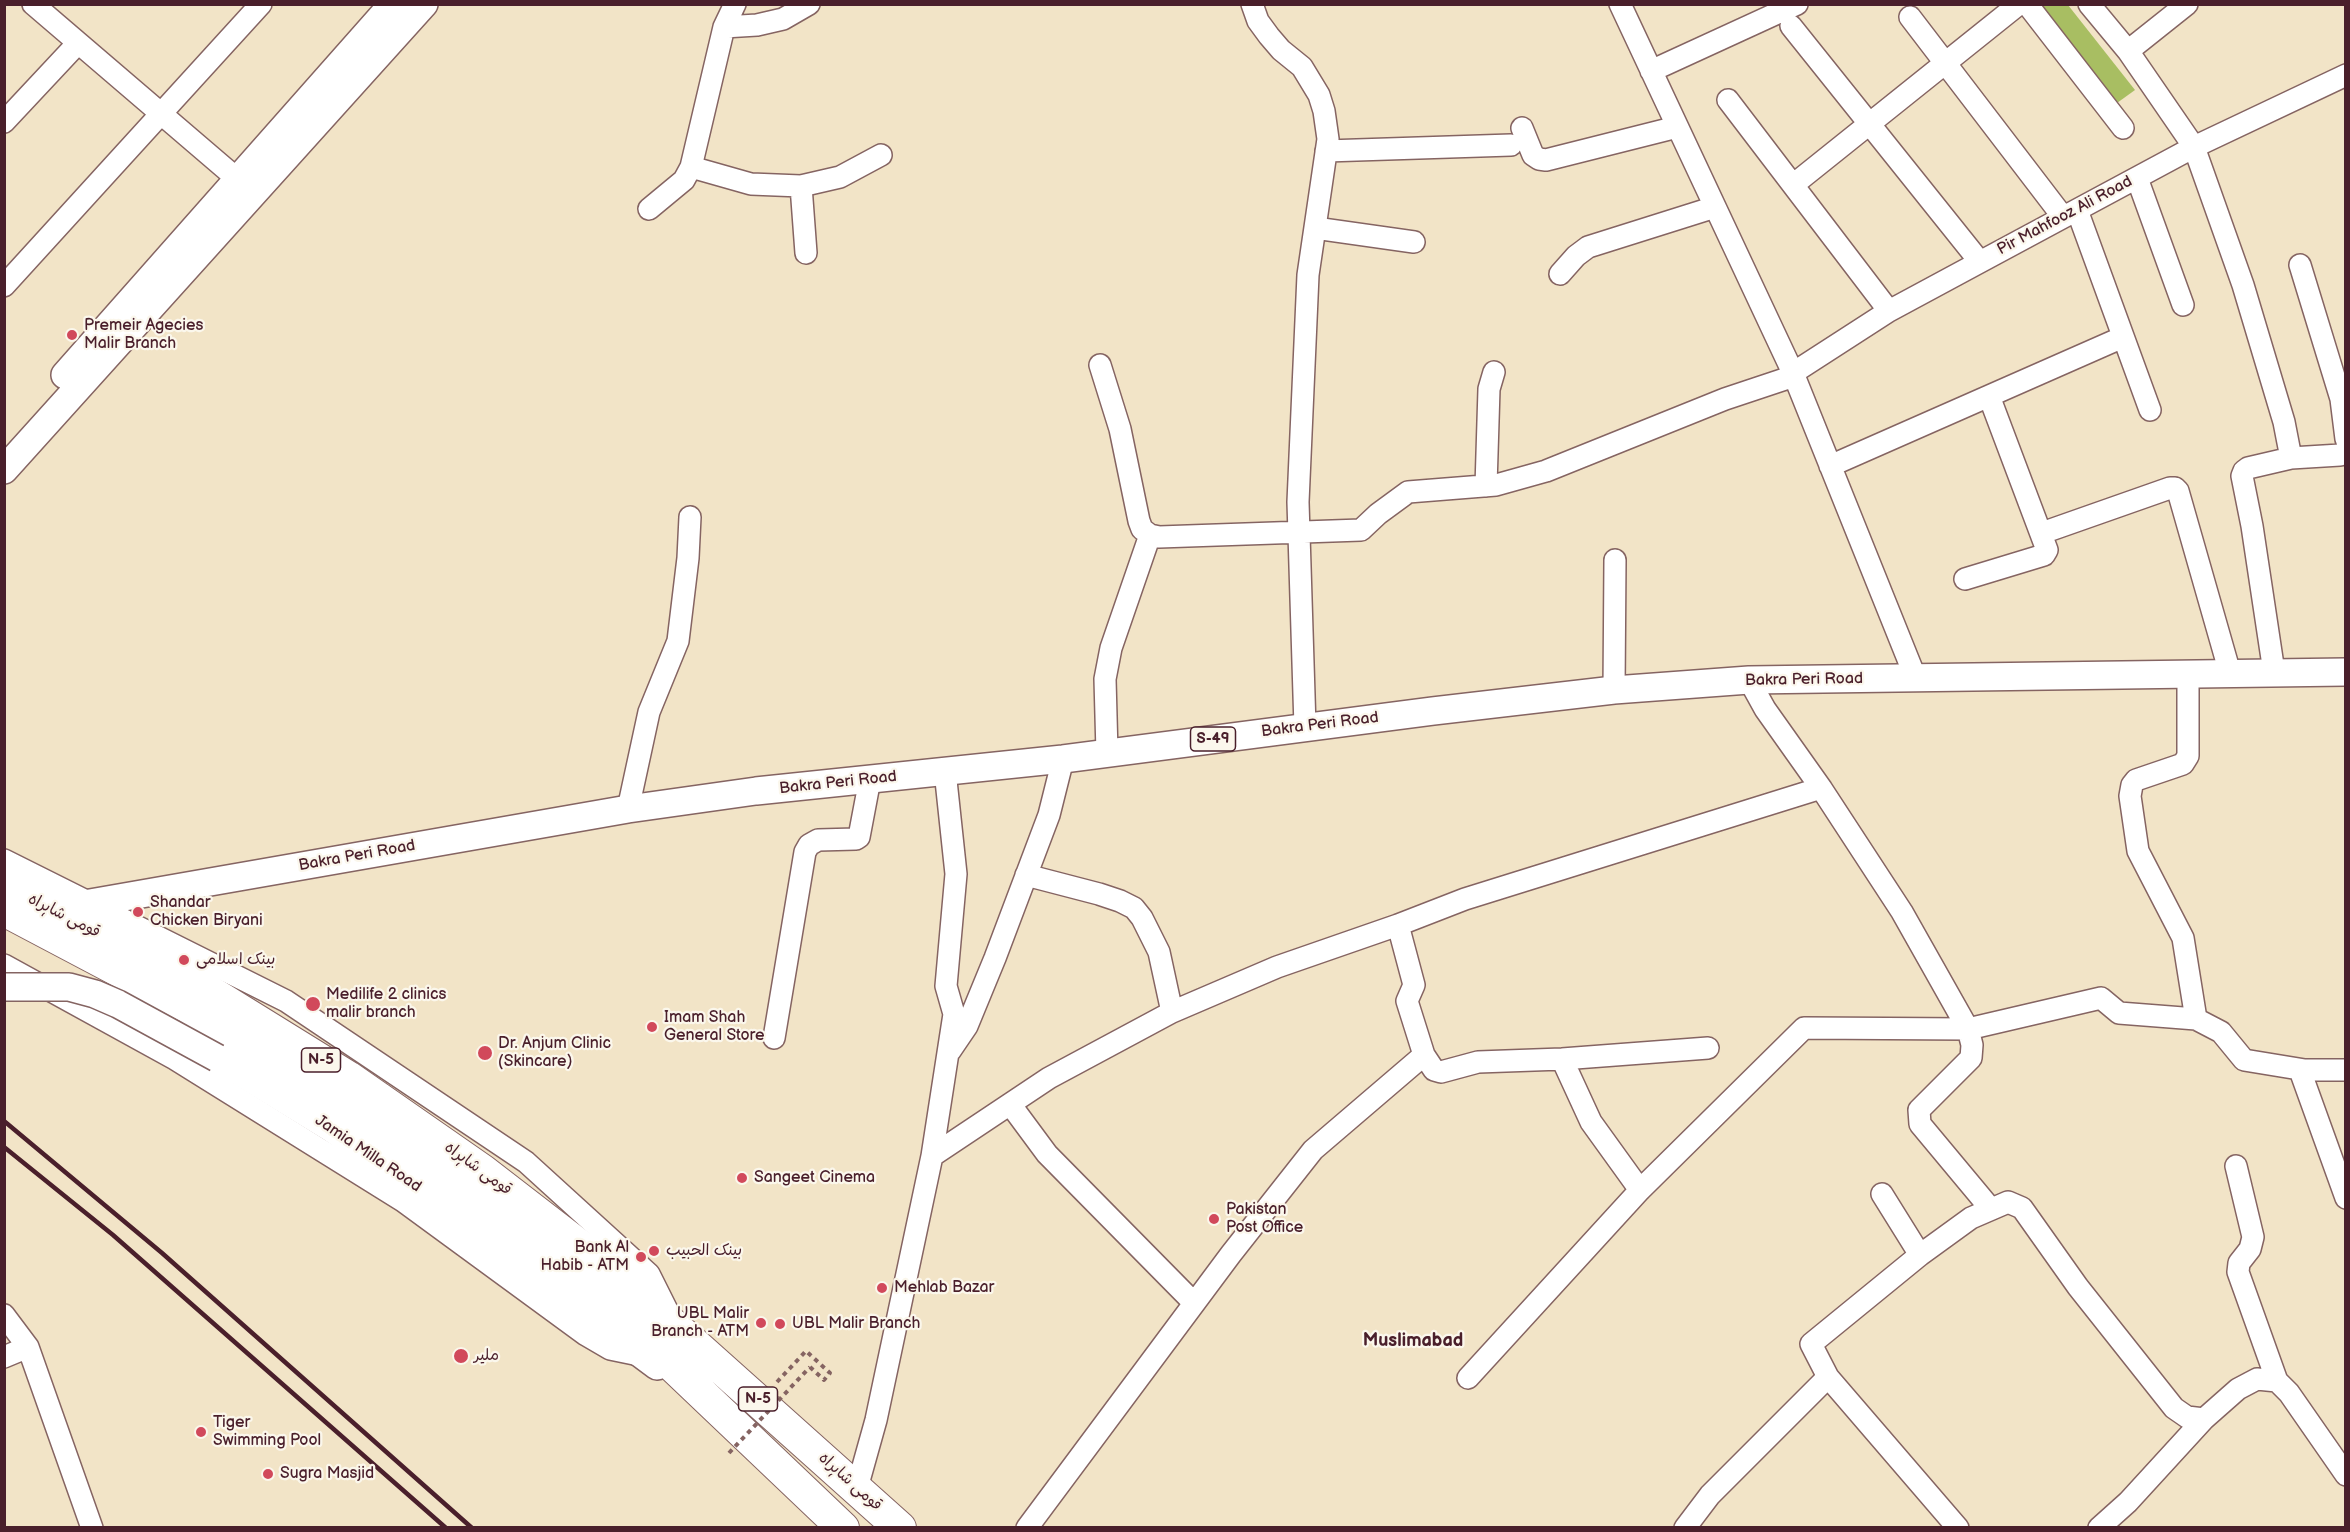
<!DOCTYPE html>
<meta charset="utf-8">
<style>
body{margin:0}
#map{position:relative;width:2350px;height:1532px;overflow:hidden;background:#f2e4c7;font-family:"Balsamiq Sans",sans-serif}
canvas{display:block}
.frame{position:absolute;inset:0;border:6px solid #4a1f2b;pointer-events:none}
</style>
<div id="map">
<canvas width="2350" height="1532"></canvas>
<div class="frame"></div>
</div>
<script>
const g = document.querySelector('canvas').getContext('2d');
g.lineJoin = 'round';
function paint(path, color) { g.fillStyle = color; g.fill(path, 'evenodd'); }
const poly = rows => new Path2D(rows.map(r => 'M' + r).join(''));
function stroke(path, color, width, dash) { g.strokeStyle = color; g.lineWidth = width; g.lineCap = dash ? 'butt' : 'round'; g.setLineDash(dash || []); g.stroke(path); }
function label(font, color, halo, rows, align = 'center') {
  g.font = font + ' "Balsamiq Sans","Playpen Sans Arabic",sans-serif'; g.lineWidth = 4.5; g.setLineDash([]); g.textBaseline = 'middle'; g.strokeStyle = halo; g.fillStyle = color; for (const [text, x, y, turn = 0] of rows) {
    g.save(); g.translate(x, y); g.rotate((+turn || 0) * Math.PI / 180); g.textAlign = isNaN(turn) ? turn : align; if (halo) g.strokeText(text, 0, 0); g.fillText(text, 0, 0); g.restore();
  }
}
paint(poly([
 [2041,5,2068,5,2135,90,2117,103]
]), '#a8be62');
const minor = poly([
 [33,4,249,189],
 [1252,4,1258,21,1269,36,1281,50,1302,67,1319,95,1324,111,1328,139,1308,275,1298,502,1305,727],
 [1620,4,1793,373,1916,679],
 [2027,4,2123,128],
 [2089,4,2128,51,2194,147,2243,285,2284,422,2291,458],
 [1910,17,2063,217],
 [1791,26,1980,262],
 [724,27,757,25,783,19,809,4],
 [2128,51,2187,4],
 [1651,71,1797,4],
 [1728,100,1889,311],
 [4,122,78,43],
 [1522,128,1533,155,1539,159,1546,160,1677,127],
 [1326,151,1511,145],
 [691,167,751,184,801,186,840,177,881,155],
 [2137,178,2183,305],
 [1793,185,2019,4],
 [801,186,806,253],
 [649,209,684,180,691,167,724,27,735,4],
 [2077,210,2150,410],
 [1315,228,1414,242],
 [2300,265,2341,399,2346,439],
 [1560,274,1576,256,1588,247,1715,207],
 [4,286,261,4],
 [1100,365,1120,429,1139,521,1142,529,1150,535,1159,537,1361,530,1378,514,1408,492,1496,485,1546,471,1725,399,1794,376],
 [1793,373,1889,311,1980,262,2194,147,2346,75],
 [1830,466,2123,337],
 [1486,486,1489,389,1494,372],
 [2042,533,2170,488,2175,488,2178,491,2230,673],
 [1965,579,2044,555,2047,550,1989,396],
 [2274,672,2252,526,2242,476,2244,471,2248,468,2291,458,2340,455,2346,451],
 [2188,675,2188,756,2183,764,2136,780,2132,785,2130,796,2138,851,2183,938,2196,1019],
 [1749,680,1765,709,1821,788,1902,912,1968,1029,1972,1045,1971,1058,1919,1110,1920,1124,1990,1208],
 [1614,690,1615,560],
 [1107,753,1105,679,1111,648,1150,535],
 [628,809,649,712,678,641,688,558,690,517],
 [4,860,286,1001,526,1162,649,1274,669,1314],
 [1026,875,1099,894,1120,901,1134,908,1142,918,1159,952,1172,1012],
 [1398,925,1465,899,1821,788],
 [4,965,175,1059,403,1201,586,1335,610,1349,639,1355],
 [774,1038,805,852,809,845,818,840,856,839,859,837,870,779],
 [950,1051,967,1026,995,958,1049,815,1063,759],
 [1424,1055,1434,1070,1441,1072,1478,1062,1562,1059,1708,1048],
 [1562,1059,1591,1122,1640,1190],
 [2346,1070,2305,1070,2302,1076,2346,1198],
 [1010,1104,1047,1154,1194,1303],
 [932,1156,954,1014,946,986,956,874,945,771],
 [2236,1166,2253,1237,2250,1249,2239,1263,2238,1272,2277,1381],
 [1882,1194,1920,1255],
 [4,1315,28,1347,92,1528],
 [4,1357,28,1347],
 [1468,1378,1640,1190,1804,1028,1968,1029,2101,998,2119,1013,2196,1019,2221,1032,2244,1060,2305,1070],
 [857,1488,876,1420,932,1156,1049,1078,1172,1012,1277,967,1398,925,1414,985,1407,1001,1424,1055,1313,1150,1231,1254,1027,1528],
 [1685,1528,1710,1495,1828,1377],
 [1958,1528,1828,1377,1811,1344,1920,1255,1971,1218,2008,1202,2022,1208,2078,1287,2174,1408,2187,1417,2204,1419,2238,1389,2257,1379,2277,1381,2289,1393,2346,1475],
 [2099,1528,2128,1502,2204,1419]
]);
const major = poly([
 [65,375,393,4],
 [4,470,424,4],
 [90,903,628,809,756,791,1063,759,1433,711,1614,690,1749,680,2346,672],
 [217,1058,331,1128,438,1203,657,1366]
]);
const highway = poly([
 [4,884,47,908,201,986,348,1077,483,1171,615,1273,900,1528],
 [4,910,186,1006,329,1095,464,1189,595,1292,843,1528]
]);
stroke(minor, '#856462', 24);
stroke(major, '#856462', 30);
stroke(highway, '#856462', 34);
stroke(poly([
 [777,1382,806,1351,830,1373,824,1380,810,1367]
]), '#856462', 4, [4.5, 4.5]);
stroke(minor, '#fff', 21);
stroke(major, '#fff', 27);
stroke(highway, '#fff', 32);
stroke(poly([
 [4,1121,162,1253,472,1528],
 [4,1147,113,1235,446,1528]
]), '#4a1f2b', 4.5);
const majorBridge = poly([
 [4,987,69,987,95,994,118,1004,217,1058]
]);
stroke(majorBridge, '#856462', 30, []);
stroke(poly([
 [729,1453,810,1367]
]), '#856462', 4, [4.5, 4.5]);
stroke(majorBridge, '#fff', 27);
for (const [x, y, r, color] of [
 [72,335,6,"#d1495b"],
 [138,912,6,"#d1495b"],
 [184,960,6,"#d1495b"],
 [313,1004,8,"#d1495b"],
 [652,1027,6,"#d1495b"],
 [485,1053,8,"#d1495b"],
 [742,1178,6,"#d1495b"],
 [1214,1219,6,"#d1495b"],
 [654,1251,6,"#d1495b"],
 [641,1257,6,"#d1495b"],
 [882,1288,6,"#d1495b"],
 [761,1323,6,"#d1495b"],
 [780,1324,6,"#d1495b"],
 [461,1356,8,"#d1495b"],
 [201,1432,6,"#d1495b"],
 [268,1474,6,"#d1495b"]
]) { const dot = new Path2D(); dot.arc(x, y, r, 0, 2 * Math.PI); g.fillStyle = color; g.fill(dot); stroke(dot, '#fbf7ec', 2); }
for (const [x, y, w] of [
 [1213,739,45],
 [321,1060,39],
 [758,1399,39]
]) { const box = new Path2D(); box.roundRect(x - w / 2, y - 12, w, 24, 4.5); g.fillStyle = '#fbf7ec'; g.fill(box); stroke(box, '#4a1f2b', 1.5); }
label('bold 15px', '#4a1f2b', null, [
 ["S-49",1213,739],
 ["N-5",321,1060],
 ["N-5",758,1399]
]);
label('16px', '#4a1f2b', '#fbf7ec', [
 ["Pir Mahfooz Ali Road",2065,216,-28],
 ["Bakra Peri Road",1804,680,-1],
 ["Bakra Peri Road",1320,725,-7],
 ["Bakra Peri Road",838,783,-6],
 ["Bakra Peri Road",357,856,-10],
 ["قومی شاہراہ",64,916,27],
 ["Jamia Milla Road",368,1154,34],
 ["قومی شاہراہ",478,1169,36],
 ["قومی شاہراہ",850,1482,42]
]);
label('16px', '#4a1f2b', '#fbf7ec', [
 ["Premeir Agecies",84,326],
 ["Malir Branch",84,344],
 ["Shandar",150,903],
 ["Chicken Biryani",150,921],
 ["بینک اسلامی",196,960],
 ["Medilife 2 clinics",326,995],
 ["malir branch",326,1013],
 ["Imam Shah",664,1018],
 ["General Store",664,1036],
 ["Dr. Anjum Clinic",498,1044],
 ["(Skincare)",498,1062],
 ["Sangeet Cinema",754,1178],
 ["Pakistan",1226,1210],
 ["Post Office",1226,1228],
 ["Bank Al",629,1248,"right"],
 ["Habib - ATM",629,1266,"right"],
 ["بينک الحبيب",666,1251],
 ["Mehlab Bazar",894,1288],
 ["UBL Malir",749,1314,"right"],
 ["Branch - ATM",749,1332,"right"],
 ["UBL Malir Branch",792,1324],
 ["ملیر",474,1356],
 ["Tiger",213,1423],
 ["Swimming Pool",213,1441],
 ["Sugra Masjid",280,1474]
], 'left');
label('bold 18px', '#4a1f2b', '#fbf7ec', [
 ["Muslimabad",1413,1341]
]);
</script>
